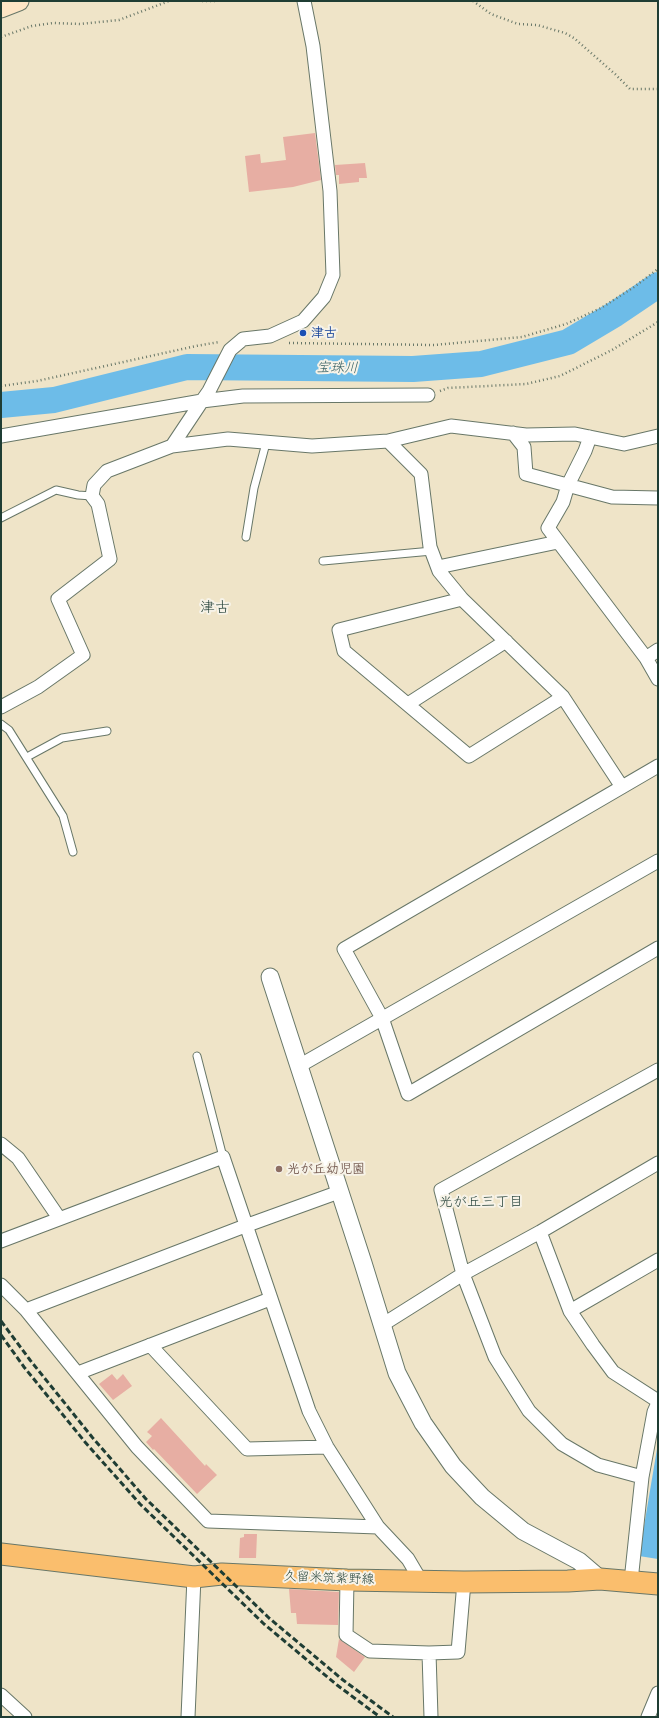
<!DOCTYPE html>
<meta charset="utf-8">
<style>
body{margin:0}
#map{position:relative;width:659px;height:1718px;overflow:hidden;background:#efe4c8;font-family:Delius,sans-serif}
canvas{display:block}
.frame{position:absolute;inset:0;border:2px solid #1f3d34;pointer-events:none}
</style>
<div id="map">
<canvas width="659" height="1718"></canvas>
<div class="frame"></div>
</div>
<script>
const g = document.querySelector('canvas').getContext('2d');
g.lineJoin = 'round';
function paint(path, color) { g.fillStyle = color; g.fill(path, 'evenodd'); }
const poly = rows => new Path2D(rows.map(r => 'M' + r).join(''));
function stroke(path, color, width, dash) { g.strokeStyle = color; g.lineWidth = width; g.lineCap = dash ? 'butt' : 'round'; g.setLineDash(dash || []); g.stroke(path); }
function label(font, color, halo, rows, align = 'center') {
  g.font = font + ' Delius,"Klee One",sans-serif'; g.lineWidth = 4; g.setLineDash([]); g.textBaseline = 'middle'; g.strokeStyle = halo; g.fillStyle = color; for (const [text, x, y, turn = 0] of rows) {
    g.save(); g.translate(x, y); g.rotate((+turn || 0) * Math.PI / 180); g.textAlign = isNaN(turn) ? turn : align; if (halo) g.strokeText(text, 0, 0); g.fillText(text, 0, 0); g.restore();
  }
}
paint(poly([
 [658,1443,658,1559,639,1556]
]), '#6dbce8');
stroke(poly([
 [1,405,54,400,187,367,413,369,481,364,568,342,615,314,658,285]
]), '#6dbce8', 26);
paint(poly([
 [315,133,321,180,293,187,249,192,245,156,260,154,261,163,286,160,283,137],
 [365,163,367,178,359,178,359,182,339,184,339,175,336,175,335,165],
 [112,1374,117,1380,123,1374,132,1386,113,1400,99,1384],
 [161,1418,205,1466,206,1464,217,1475,197,1494,154,1449,153,1450,146,1442,152,1436,147,1432],
 [244,1534,257,1534,256,1558,239,1558,240,1538,244,1537],
 [289,1589,339,1592,338,1625,297,1624,296,1613,291,1613],
 [339,1639,365,1657,354,1672,336,1657]
]), '#e7aea3');
const service = poly([
 [1,518,56,490,78,495,92,496],
 [246,537,254,488,266,443],
 [323,561,432,551],
 [1,724,9,730,63,816,73,852],
 [27,757,62,738,107,731],
 [197,1056,223,1157]
]);
const minor = poly([
 [513,433,524,447,526,474,612,497,658,498],
 [1,436,202,401,209,391,230,350,243,339,270,336,303,321,324,297,333,275,330,191,313,46,304,1],
 [590,437,585,451,568,485,563,502,548,528,646,658,658,679],
 [388,441,421,474,430,547,439,571,462,599,563,697,622,787],
 [172,446,228,439,312,446,388,441,451,426,526,435,575,434,624,444,658,436],
 [438,567,558,542],
 [462,599,339,630,344,651,469,756,563,697],
 [646,658,658,650],
 [408,704,506,641],
 [1,707,38,687,83,655,58,599,110,559,98,504,92,496,94,485,107,471,172,446,202,401,243,396,428,395],
 [658,766,344,949,382,1018,408,1094,658,948],
 [299,1066,658,861],
 [1,1144,18,1158,59,1218],
 [540,1232,570,1311,593,1345,613,1372,658,1401],
 [1,1241,223,1157,309,1411,327,1447,378,1527,408,1559,421,1581],
 [1,1285,26,1310,137,1447,208,1521,378,1527],
 [26,1310,245,1226,339,1192],
 [570,1311,658,1260],
 [382,1325,463,1274,540,1232,658,1163],
 [150,1345,247,1449,327,1447],
 [78,1373,270,1299],
 [642,1477,598,1465,562,1444,529,1411,495,1357,463,1274,441,1190,658,1070],
 [347,1580,346,1635,370,1651,429,1653,458,1652,464,1582],
 [631,1581,642,1477,654,1412,658,1403],
 [429,1653,431,1717],
 [1,1695,25,1717],
 [188,1717,194,1577],
 [648,1717,658,1693]
]);
const tertiary = poly([
 [270,977,363,1263,397,1373,423,1423,453,1466,482,1497,523,1531,579,1561,600,1579]
]);
const secondary = poly([
 [1,8,19,1]
]);
const primary = poly([
 [1,1554,194,1577,222,1574,347,1580,464,1582,568,1581,600,1579,658,1584]
]);
stroke(service, '#687768', 9);
stroke(minor, '#687768', 15);
stroke(tertiary, '#687768', 19);
stroke(secondary, '#687768', 21);
stroke(primary, '#687768', 23);
stroke(poly([
 [202,1,216,1],
 [473,1,491,14,518,24,537,25,565,33,574,38,615,74,630,89,658,89],
 [1,37,32,26,53,23,80,24,119,20,169,1],
 [289,343,434,345,522,337,566,324,601,308,634,287,658,269],
 [1,386,37,381,196,346,219,342],
 [440,391,448,388,526,384,560,376,612,350,658,322]
]), '#687768', 2.5, [1, 3]);
stroke(service, '#fff', 7);
stroke(minor, '#fff', 13);
stroke(tertiary, '#fff', 17);
stroke(secondary, '#fde5c5', 19);
stroke(primary, '#fabe6d', 21);
stroke(poly([
 [1,1321,30,1360,92,1437,146,1499,269,1618,343,1680,393,1717],
 [1,1335,24,1367,85,1442,140,1504,264,1624,337,1685,380,1717]
]), '#1f3d34', 3, [6, 3]);
for (const [x, y, r, color] of [
 [303,333,4,"#1a4fb4"],
 [279,1169,4,"#8d6e63"]
]) { const dot = new Path2D(); dot.arc(x, y, r, 0, 2 * Math.PI); g.fillStyle = color; g.fill(dot); stroke(dot, '#f7f3e8', 1.5); }
label('bold 13px', '#164399', '#f7f3e8', [
 ["津古",311,333]
], 'left');
label('bold 13px', '#785e54', '#f7f3e8', [
 ["光が丘幼児園",287,1169]
], 'left');
label('13px', '#1f3d34', '#f7f3e8', [
 ["久留米筑紫野線",329,1578,2]
]);
label('italic 14px', '#325d61', '#f7f3e8', [
 ["宝珠川",337,368,1]
]);
label('14px', '#1f3d34', '#f7f3e8', [
 ["光が丘三丁目",481,1202]
]);
label('15px', '#1f3d34', '#f7f3e8', [
 ["津古",215,608]
]);
</script>
